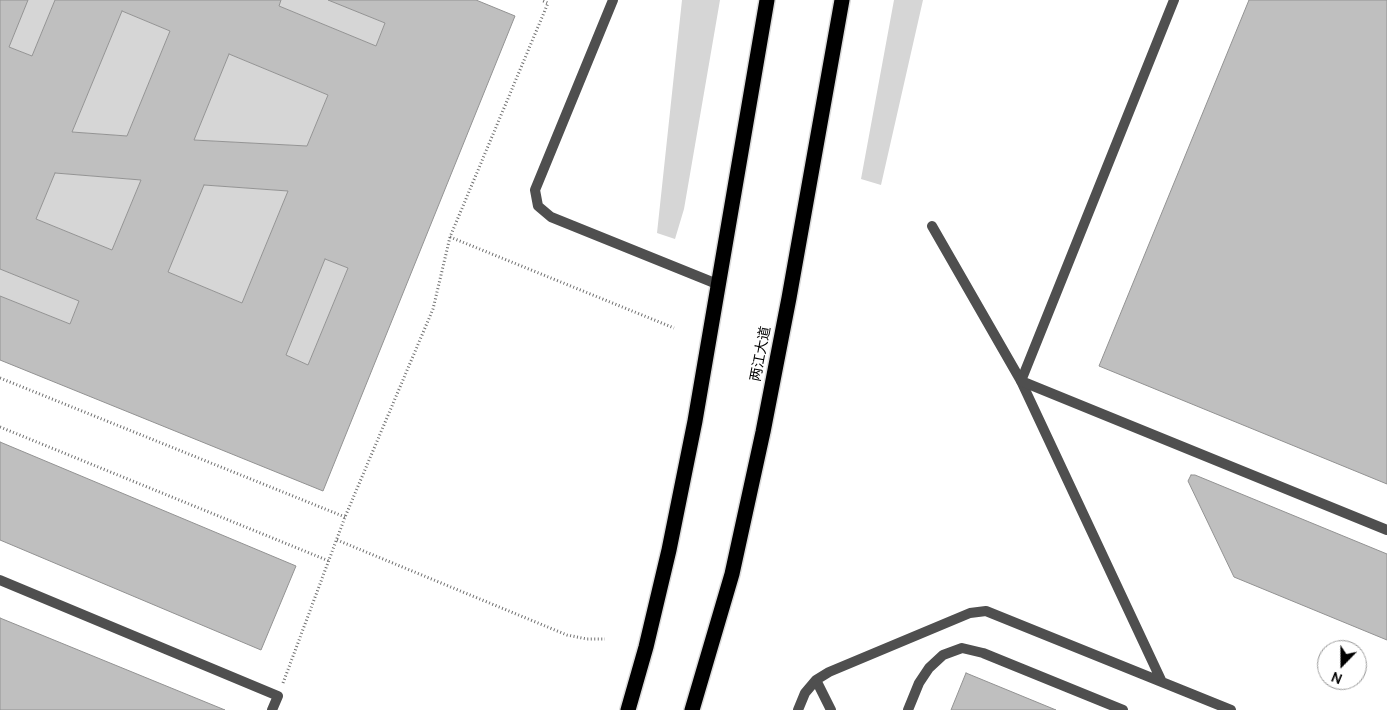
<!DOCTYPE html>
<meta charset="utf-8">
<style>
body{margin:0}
#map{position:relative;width:1387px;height:710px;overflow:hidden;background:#fff;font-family:Manrope,sans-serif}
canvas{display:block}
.north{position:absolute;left:1317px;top:640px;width:50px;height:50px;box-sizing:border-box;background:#fff;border:1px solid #999;border-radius:50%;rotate:202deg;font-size:14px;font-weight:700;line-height:20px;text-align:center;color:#000}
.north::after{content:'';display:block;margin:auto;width:18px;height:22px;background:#000;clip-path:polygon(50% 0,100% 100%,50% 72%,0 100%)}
</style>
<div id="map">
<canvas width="1387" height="710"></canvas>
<div class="north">N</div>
</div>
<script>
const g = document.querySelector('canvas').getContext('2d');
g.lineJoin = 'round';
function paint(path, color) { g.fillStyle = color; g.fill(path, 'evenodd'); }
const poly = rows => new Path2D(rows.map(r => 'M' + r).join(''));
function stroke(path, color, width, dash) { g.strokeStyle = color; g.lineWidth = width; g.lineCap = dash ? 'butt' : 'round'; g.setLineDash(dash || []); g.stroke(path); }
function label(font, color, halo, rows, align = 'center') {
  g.font = font + ' Manrope,"Noto Sans SC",sans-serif'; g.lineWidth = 4.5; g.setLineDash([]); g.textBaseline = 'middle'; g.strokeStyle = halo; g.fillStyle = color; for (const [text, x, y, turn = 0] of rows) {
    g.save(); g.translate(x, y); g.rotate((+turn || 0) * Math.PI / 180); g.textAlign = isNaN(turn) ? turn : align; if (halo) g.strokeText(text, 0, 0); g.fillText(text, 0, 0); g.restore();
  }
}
paint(poly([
 [28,0,55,0,32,56,9,47],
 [281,0,328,0,385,23,376,46,279,6],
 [682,0,720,0,684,209,675,239,657,233],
 [894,0,923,0,881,185,861,179],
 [122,11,170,31,127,136,72,132],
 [229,54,328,95,307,146,194,140],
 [55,173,141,180,112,250,36,219],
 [204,185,288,191,242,303,168,272],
 [325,259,348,268,308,365,286,355],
 [0,269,79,301,70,324,0,296]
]), '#d6d6d6');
const building = poly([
 [0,0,28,0,9,47,32,56,55,0,281,0,279,6,376,46,385,23,328,0,476,0,515,16,323,491,0,360,0,296,70,324,79,301,0,269,0,0],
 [122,11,170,31,127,136,72,132,122,11],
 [229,54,328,95,307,146,194,140,229,54],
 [55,173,141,180,112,250,36,219,55,173],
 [204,185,288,191,242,303,168,272,204,185],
 [325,259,348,268,308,365,286,355,325,259],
 [1249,0,1387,0,1387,484,1099,366,1249,0],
 [0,442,296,566,261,650,0,540,0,442],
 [1191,475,1195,475,1387,554,1387,640,1234,577,1188,481,1191,475],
 [0,618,225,710,0,710,0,618],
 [966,673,1056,710,951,710,966,673]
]);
paint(building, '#bfbfbf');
stroke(building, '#939393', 1);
const highway = poly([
 [628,710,646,647,669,550,695,421,767,0],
 [692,710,732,574,763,432,789,298,842,0]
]);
stroke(highway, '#dbdbdb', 18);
stroke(poly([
 [450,237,674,328],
 [0,378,345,517],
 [0,427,329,561],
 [337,540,567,635,587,639,605,639],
 [283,683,345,517,433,309,450,237,548,3,541,0]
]), '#717171', 3, [1, 2.5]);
stroke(poly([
 [932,226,1021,381,1162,682],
 [816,680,831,710],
 [798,710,805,693,816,680,829,672,970,613,986,611,1231,710]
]), '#4f4f4f', 10);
stroke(poly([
 [613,0,535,190,538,206,551,217,717,284],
 [1174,0,1021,381,1387,530],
 [0,580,278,696,272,710],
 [908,710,919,683,929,668,943,655,962,648,983,653,1123,710]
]), '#4f4f4f', 10);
stroke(highway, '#000', 15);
label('14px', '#000', '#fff', [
 ["两江大道",761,354,-79]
]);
</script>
